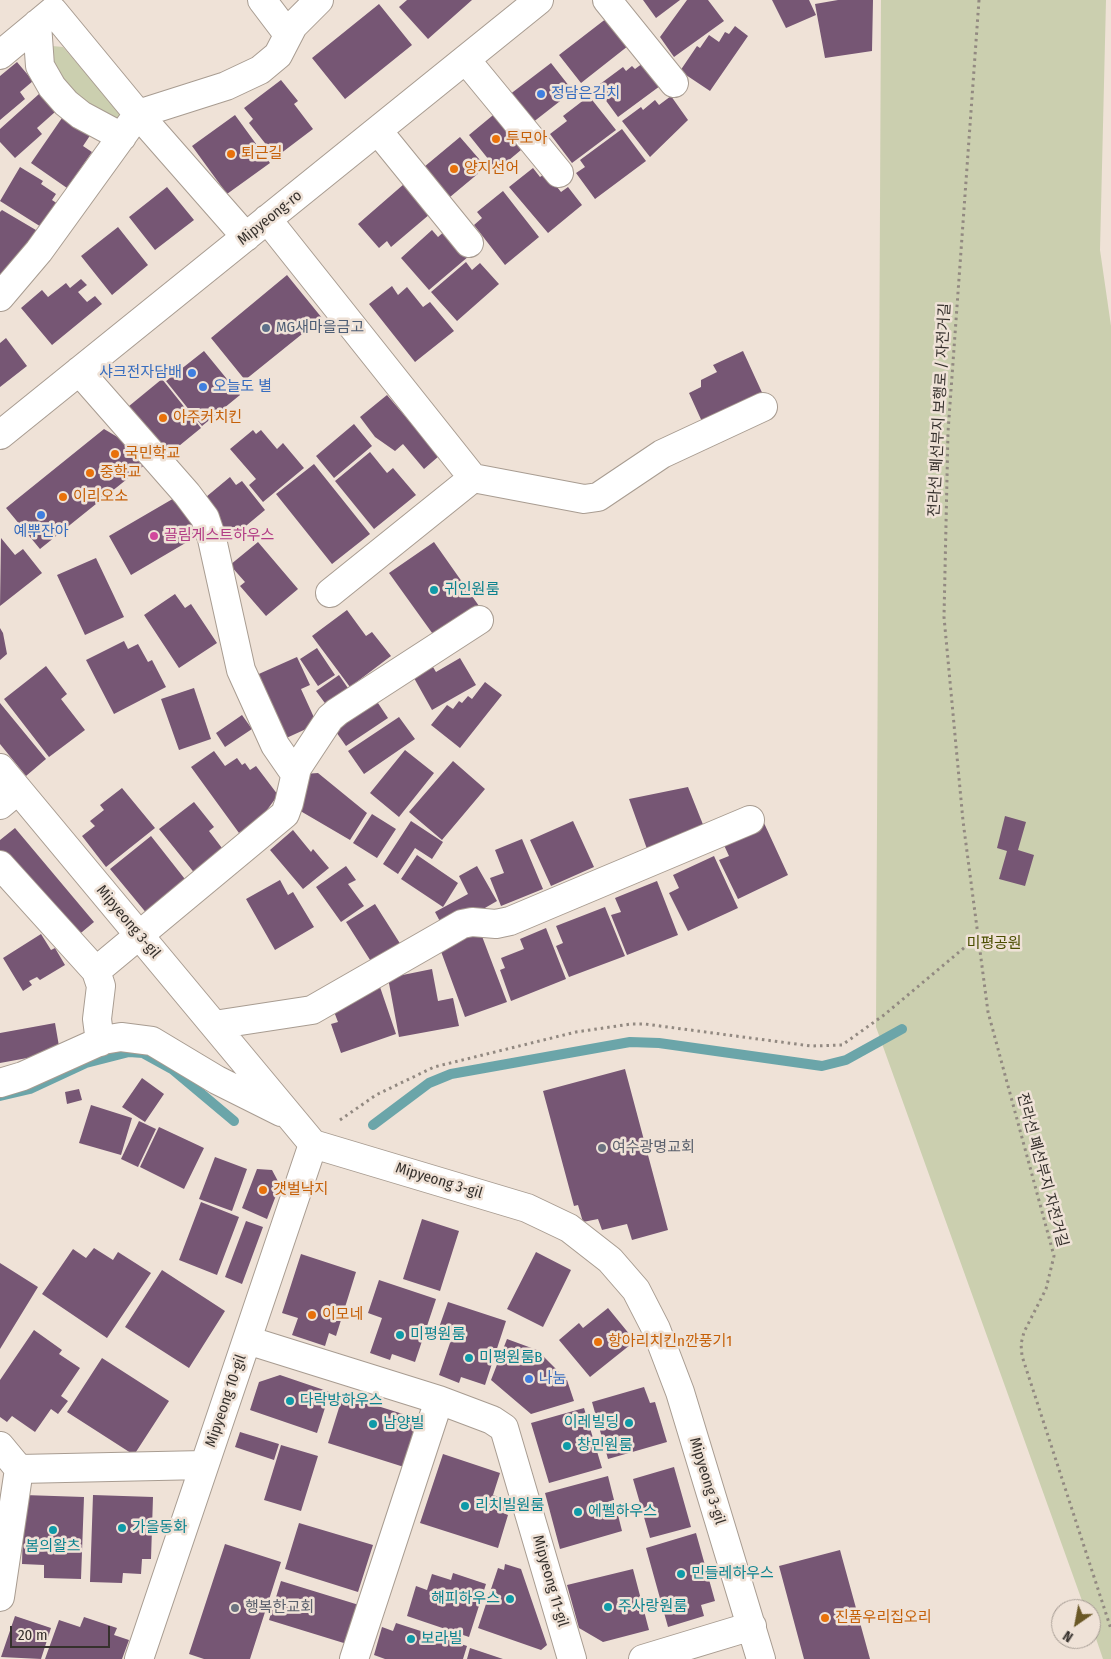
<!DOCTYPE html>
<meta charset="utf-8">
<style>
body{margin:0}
#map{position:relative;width:1111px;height:1659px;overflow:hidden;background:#efe2d7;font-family:"Fira Sans Condensed",sans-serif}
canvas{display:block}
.north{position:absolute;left:1051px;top:1599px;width:50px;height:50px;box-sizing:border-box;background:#efe2d7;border:1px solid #a59b93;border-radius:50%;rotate:213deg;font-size:14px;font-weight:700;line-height:20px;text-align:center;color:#36312d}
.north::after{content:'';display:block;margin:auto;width:18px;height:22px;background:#6a5826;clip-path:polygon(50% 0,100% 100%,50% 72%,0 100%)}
.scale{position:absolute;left:10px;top:1626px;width:100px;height:22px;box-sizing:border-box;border:2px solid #36312d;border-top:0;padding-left:6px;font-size:15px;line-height:18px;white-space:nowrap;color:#36312d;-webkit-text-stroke:4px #efe2d7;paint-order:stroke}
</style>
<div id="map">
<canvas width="1111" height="1659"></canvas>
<div class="north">N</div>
<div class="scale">20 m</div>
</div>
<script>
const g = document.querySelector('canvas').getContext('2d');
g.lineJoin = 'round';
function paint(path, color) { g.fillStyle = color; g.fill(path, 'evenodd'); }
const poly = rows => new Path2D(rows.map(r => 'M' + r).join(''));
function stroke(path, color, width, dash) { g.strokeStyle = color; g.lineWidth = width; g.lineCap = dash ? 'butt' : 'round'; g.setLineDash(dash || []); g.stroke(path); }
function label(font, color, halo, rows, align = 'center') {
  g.font = font + ' "Fira Sans Condensed","Noto Sans KR",sans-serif'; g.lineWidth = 5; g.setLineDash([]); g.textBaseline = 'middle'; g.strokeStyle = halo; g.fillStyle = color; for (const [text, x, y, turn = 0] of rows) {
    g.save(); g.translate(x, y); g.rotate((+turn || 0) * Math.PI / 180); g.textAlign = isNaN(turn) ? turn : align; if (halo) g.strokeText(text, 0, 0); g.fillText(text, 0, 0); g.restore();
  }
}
paint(poly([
 [881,0,1106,0,1100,250,1111,326,1111,1659,1103,1659,1091,1624,1091,1609,1085,1609,876,1027],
 [52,46,63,47,122,115,114,122,58,83,50,47]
]), '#cbcfaf');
stroke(poly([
 [0,1096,30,1089,86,1063,129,1052,143,1053,172,1069,234,1121],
 [373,1125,429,1083,451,1074,630,1042,659,1043,822,1066,846,1060,902,1029]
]), '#6ba5a9', 10);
paint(poly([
 [407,0,472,0,428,39,399,7],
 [643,0,680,0,656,18],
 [687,0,708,0,724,21,674,57,660,37],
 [772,0,809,0,816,15,786,28],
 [838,0,873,0,872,51,825,58,815,4],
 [379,4,412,45,345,99,312,58],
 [607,18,628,46,581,83,559,55],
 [735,26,748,36,710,91,680,71,697,46,700,48,709,35,719,42,725,32,729,34],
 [17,62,33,81,20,92,25,99,0,120,0,76],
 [551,63,573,91,532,123,509,95],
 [643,63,660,86,618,117,596,87,623,67,626,71,632,66,635,69],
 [281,80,298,101,294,104,313,129,276,157,249,123,253,119,244,108],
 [39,94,55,112,37,128,42,134,15,158,0,142,0,129],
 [589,96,616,130,572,163,550,134,567,121,563,116],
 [671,96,688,120,650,157,622,121,641,107,643,110,655,100,659,105],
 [498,111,522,139,516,144,521,150,497,170,469,135],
 [64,115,91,134,83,146,92,152,67,188,31,163],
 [235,115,270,163,227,194,192,146],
 [622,129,646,161,595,199,576,173,585,167,580,160],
 [460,137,486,167,444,202,418,172],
 [20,167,43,181,41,184,56,194,52,200,61,206,46,230,0,201],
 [533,168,540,177,546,173,561,192,568,187,582,205,548,233,509,187],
 [404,184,430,214,391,247,387,241,379,248,358,224],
 [167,187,194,220,155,250,129,217],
 [503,191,539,237,505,265,474,225,482,218,477,212],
 [2,210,41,233,0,284,0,212],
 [118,227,148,265,112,295,81,256],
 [432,230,438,237,446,230,469,256,429,290,401,258],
 [466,262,472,270,480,263,499,284,457,321,431,292],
 [287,275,322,318,245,380,211,338],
 [81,279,87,285,78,292,87,302,95,296,102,304,52,345,21,308,42,290,48,297,66,283,70,288],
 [392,286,398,295,407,287,423,307,430,302,454,331,415,362,369,304],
 [6,338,27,366,0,387,0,343],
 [204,351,240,395,202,426,166,381],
 [743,351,765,399,704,426,689,393,701,387,701,380,717,372,713,365],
 [162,379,201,428,163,459,123,411],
 [387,395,439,456,424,469,403,444,395,451,375,437,360,417],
 [354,424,372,446,334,478,316,456],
 [104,429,136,448,147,463,40,549,6,508],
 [253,430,256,434,261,430,277,449,283,443,304,468,263,502,249,485,256,479,230,449],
 [370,452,387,473,393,468,416,495,374,529,335,481],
 [314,464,370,534,332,564,276,494],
 [230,477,236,485,242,481,265,510,229,540,212,520,206,497],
 [176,497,199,535,131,575,109,536],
 [1,538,15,555,23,549,42,573,0,606],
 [258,542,298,589,266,616,240,586,245,582,230,565],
 [434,542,479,606,435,637,389,573],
 [96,558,124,617,85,635,57,575],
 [175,594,185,608,191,604,217,643,179,668,144,615],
 [347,610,366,636,372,632,391,656,350,687,312,636],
 [0,628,3,633,7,654,0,660],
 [124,641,128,649,138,644,148,662,152,660,166,687,114,714,86,660],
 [317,648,335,675,318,686,300,659],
 [297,657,310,685,301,689,317,724,282,740,252,677],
 [460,658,476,685,432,710,414,678,433,667,436,672],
 [46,666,67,694,61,699,85,730,49,757,4,699],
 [339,675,352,694,330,710,316,691],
 [485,682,502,695,460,748,431,725,447,705,453,709,459,701,462,703,468,696,472,699],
 [194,688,211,739,179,750,161,699],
 [376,700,388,718,346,746,334,729],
 [0,703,46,759,26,776,0,744],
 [242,715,252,729,225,747,216,733],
 [399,717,415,739,364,774,348,751],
 [405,750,434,773,399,817,370,793],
 [214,751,225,766,237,758,242,765,245,763,250,770,256,766,278,795,264,814,239,833,191,767],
 [453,761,485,789,442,840,409,812],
 [318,773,367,813,350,840,297,809,304,774],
 [688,787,704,827,647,849,629,799],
 [122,788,155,828,106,867,82,836,95,826,90,821,104,810,100,805],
 [194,802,214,827,209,831,225,852,196,875,159,829],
 [372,814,396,829,377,858,353,843],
 [1005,816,1026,822,1018,850,1034,855,1025,886,999,879,1007,851,997,848],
 [411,821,443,842,432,859,415,848,398,874,383,864],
 [573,821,594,867,551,886,530,840],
 [764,823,788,875,738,899,719,860,729,856,723,843],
 [15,828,94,922,76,937,0,851,0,840],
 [293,830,311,852,313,849,329,868,303,889,270,850],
 [151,836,188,883,148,915,110,869],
 [522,839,543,889,501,906,490,878,504,873,495,850],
 [417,855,458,883,443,907,401,879],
 [714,856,738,908,688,931,669,893,679,888,673,875],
 [346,866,356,880,348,884,364,906,341,922,316,887],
 [477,866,497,901,445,931,435,912,468,894,459,876],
 [280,880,288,895,293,892,314,927,275,950,246,899],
 [657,881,678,935,627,955,611,915,621,912,615,898],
 [375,904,401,945,372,963,346,922],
 [605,907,625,956,569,977,556,946,563,943,556,926],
 [546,928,566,979,511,1001,500,970,505,968,501,958,524,949,520,939],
 [480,931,507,1002,465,1017,439,946],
 [41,934,51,950,55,948,65,965,40,980,37,977,29,981,32,985,23,991,3,958],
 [432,969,438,1001,453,998,459,1026,399,1037,388,978],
 [380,987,396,1034,341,1053,331,1024,338,1022,333,1009],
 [55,1023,60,1052,0,1063,0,1033],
 [625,1069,668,1230,632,1240,627,1224,602,1230,598,1219,583,1222,578,1205,574,1206,543,1091],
 [142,1078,164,1094,145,1122,122,1107],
 [79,1089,82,1100,67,1104,65,1092],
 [91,1105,132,1118,121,1155,79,1143],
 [139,1121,156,1129,138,1167,121,1159],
 [159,1127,204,1148,184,1189,140,1167],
 [215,1157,247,1169,232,1211,199,1199],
 [257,1169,272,1170,280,1185,267,1219,242,1208],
 [201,1202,239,1217,217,1275,179,1260],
 [422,1219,459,1231,440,1291,403,1279],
 [246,1221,263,1227,242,1284,225,1277],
 [94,1248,113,1260,118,1252,151,1273,107,1338,42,1294,73,1249,86,1258],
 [536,1252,571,1270,543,1327,507,1309],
 [301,1254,356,1272,336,1336,329,1333,325,1346,292,1335,298,1318,282,1313],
 [0,1263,38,1287,0,1349],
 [162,1270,225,1311,189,1368,125,1327],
 [379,1280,436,1299,415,1362,392,1354,390,1360,370,1353,382,1318,368,1313],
 [448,1302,506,1321,485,1385,461,1377,459,1383,439,1375,451,1340,436,1336],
 [608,1308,635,1341,590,1377,559,1340,579,1323,583,1328],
 [34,1330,62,1350,59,1354,80,1368,61,1396,68,1401,58,1414,51,1409,35,1432,12,1416,7,1422,0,1417,0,1380],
 [507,1339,537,1350,567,1380,574,1401,531,1414,491,1380],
 [102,1358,169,1401,134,1455,67,1412],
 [280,1375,330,1392,317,1433,250,1410,259,1382],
 [644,1387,650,1403,655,1402,667,1442,608,1459,592,1402],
 [343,1395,406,1415,416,1432,404,1467,328,1443],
 [584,1408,602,1468,549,1483,531,1423],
 [240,1432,279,1444,274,1460,235,1447],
 [281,1445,318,1456,301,1511,264,1500],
 [443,1454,500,1473,493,1495,508,1500,503,1513,508,1515,498,1548,420,1523],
 [674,1467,691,1527,650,1538,633,1479],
 [608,1476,614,1500,604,1503,607,1513,617,1511,622,1531,560,1549,545,1493],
 [24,1495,84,1497,81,1579,44,1578,44,1565,22,1564],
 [93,1495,153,1497,151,1559,142,1559,141,1574,123,1573,122,1583,90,1582],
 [299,1523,373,1545,358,1592,285,1569],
 [696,1533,715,1601,701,1605,704,1616,668,1627,646,1548],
 [225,1544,281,1562,250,1659,204,1659,189,1654],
 [840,1550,870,1659,804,1659,779,1566],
 [505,1564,521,1569,547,1645,541,1650,478,1628,498,1568,504,1570],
 [633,1569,649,1630,603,1642,579,1628,567,1585],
 [453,1573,486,1584,469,1637,407,1616,416,1586,427,1590,432,1574,451,1580],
 [281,1581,359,1605,347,1644,269,1620],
 [15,1616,51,1628,41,1659,1,1657],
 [84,1617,117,1628,114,1635,129,1640,122,1659,45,1659,59,1620,80,1627],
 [396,1623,467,1646,463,1659,385,1659,374,1655,382,1627,393,1631],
 [470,1648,503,1659,467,1659]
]), '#765674');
const minor = poly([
 [262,0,287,33],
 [607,0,674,83],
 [37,24,40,66,52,87,66,103,81,115,122,137],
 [0,55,53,11,138,114,246,237],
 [466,60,559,173],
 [378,131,469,243],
 [267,219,473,478,584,499,598,497,662,454,763,407],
 [0,297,39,251,138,114,226,86,260,70,278,55,293,26,319,0],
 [79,371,187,494,205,518,212,539,241,670,275,745,295,774],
 [0,435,539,0],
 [330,593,473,478],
 [0,768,313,1144,527,1208,569,1228,610,1260,636,1290,656,1329,680,1392,761,1659],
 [0,805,18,790],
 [0,865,96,971,101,986,97,1019,100,1042],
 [96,971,285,814,289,803,297,768,330,718,337,712,479,620],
 [214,1025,312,1010,462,924,472,922,496,924,510,921,750,820],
 [0,1083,23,1076,103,1040,121,1037,152,1041,217,1080,281,1112],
 [247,1340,439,1400,492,1420,504,1428,572,1659],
 [0,1446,19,1469,0,1597],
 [19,1469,204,1465],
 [139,1659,313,1144],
 [354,1659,439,1400],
 [643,1659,752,1626]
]);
stroke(minor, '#a89c91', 30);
stroke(poly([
 [979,0,948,432,944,617,963,821,988,1012,1054,1256,1046,1289,1024,1332,1021,1344,1022,1356,1111,1629],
 [340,1120,376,1095,434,1067,576,1032,631,1024,645,1024,811,1046,842,1045,884,1015,977,937]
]), '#928981', 3, [2.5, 4]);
stroke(minor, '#fff', 28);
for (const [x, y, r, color] of [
 [541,94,5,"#3f7fe0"],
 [496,139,5,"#e8710a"],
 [231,154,5,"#e8710a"],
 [454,169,5,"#e8710a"],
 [266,328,5,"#5c6f8a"],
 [192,373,5,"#3f7fe0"],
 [203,387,5,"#3f7fe0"],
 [163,418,5,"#e8710a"],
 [115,454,5,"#e8710a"],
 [90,473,5,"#e8710a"],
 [63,497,5,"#e8710a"],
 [41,515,5,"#3f7fe0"],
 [154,536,5,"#d1479c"],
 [434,590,5,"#0f9aa8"],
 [602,1148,5,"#6b7280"],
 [263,1190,5,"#e8710a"],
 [312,1315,5,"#e8710a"],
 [400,1335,5,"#0f9aa8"],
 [598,1342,5,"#e8710a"],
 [469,1358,5,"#0f9aa8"],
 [529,1379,5,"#3f7fe0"],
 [290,1401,5,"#0f9aa8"],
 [629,1423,5,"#0f9aa8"],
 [373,1424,5,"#0f9aa8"],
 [567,1446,5,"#0f9aa8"],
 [465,1506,5,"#0f9aa8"],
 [578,1512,5,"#0f9aa8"],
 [122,1528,5,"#0f9aa8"],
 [53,1530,5,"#0f9aa8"],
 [681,1574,5,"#0f9aa8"],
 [510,1599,5,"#0f9aa8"],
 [608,1607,5,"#0f9aa8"],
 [235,1608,5,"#6b7280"],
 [825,1618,5,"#e8710a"],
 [411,1639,5,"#0f9aa8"]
]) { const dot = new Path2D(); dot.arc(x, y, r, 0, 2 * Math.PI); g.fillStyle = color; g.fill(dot); stroke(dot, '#efe2d7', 2); }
label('15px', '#366cbe', '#efe2d7', [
 ["정담은김치",551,94],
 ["샤크전자담배",182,373,"right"],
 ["오늘도 별",213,387],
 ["예뿌잔아",41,532,"center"],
 ["나눔",539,1379]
], 'left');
label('15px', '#c56008', '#efe2d7', [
 ["투모아",506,139],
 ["퇴근길",241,154],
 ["양지선어",464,169],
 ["아주커치킨",173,418],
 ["국민학교",125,454],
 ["중학교",100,473],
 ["이리오소",73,497],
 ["갯벌낙지",273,1190],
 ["이모네",322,1315],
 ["항아리치킨n깐풍기1",608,1342],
 ["진품우리집오리",835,1618]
], 'left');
label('15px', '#36312d', '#efe2d7', [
 ["Mipyeong-ro",270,218,-39],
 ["전라선 폐선부지 보행로 / 자전거길",940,410,-87],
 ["Mipyeong 3-gil",128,922,50],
 ["전라선 폐선부지 자전거길",1042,1170,75],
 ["Mipyeong 3-gil",439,1181,17],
 ["Mipyeong 10-gil",226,1401,-71],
 ["Mipyeong 3-gil",707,1481,73],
 ["Mipyeong 11-gil",550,1581,74]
]);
label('15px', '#4e5e75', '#efe2d7', [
 ["MG새마을금고",276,328]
], 'left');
label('15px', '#b23c85', '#efe2d7', [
 ["끌림게스트하우스",164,536]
], 'left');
label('15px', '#0d838f', '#efe2d7', [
 ["귀인원룸",444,590],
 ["미평원룸",410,1335],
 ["미평원룸B",479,1358],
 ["다락방하우스",300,1401],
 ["이레빌딩",619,1423,"right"],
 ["남양빌",383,1424],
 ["창민원룸",577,1446],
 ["리치빌원룸",475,1506],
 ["에펠하우스",588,1512],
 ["가을동화",132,1528],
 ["봄의왈츠",53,1547,"center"],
 ["민들레하우스",691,1574],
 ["해피하우스",500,1599,"right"],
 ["주사랑원룸",618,1607],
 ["보라빌",421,1639]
], 'left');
label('15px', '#4b4e00', '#efe2d7', [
 ["미평공원",994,944]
]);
label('15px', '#5b616d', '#efe2d7', [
 ["여수광명교회",612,1148],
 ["행복한교회",245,1608]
], 'left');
</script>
